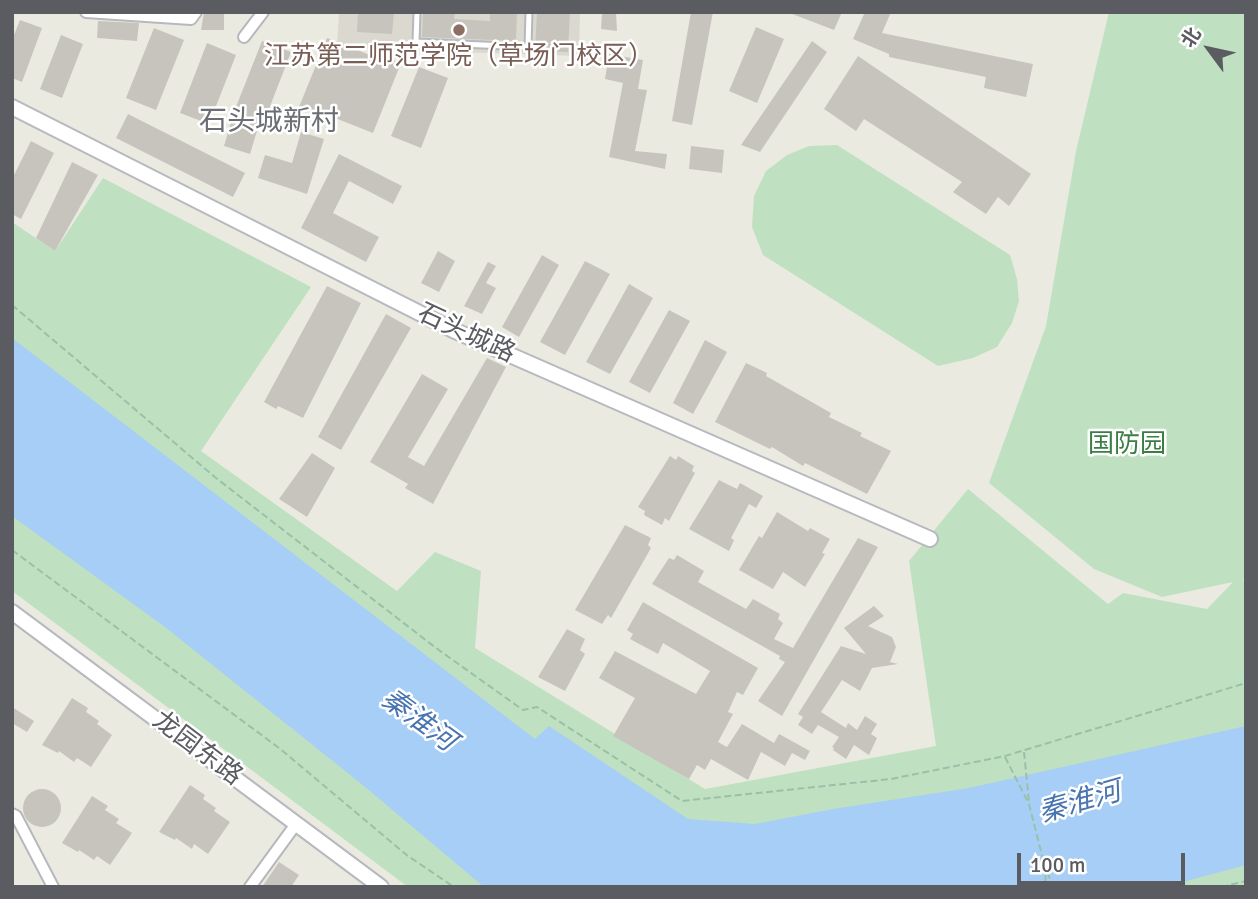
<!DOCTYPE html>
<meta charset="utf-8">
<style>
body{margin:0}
#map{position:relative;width:1258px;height:899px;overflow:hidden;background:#ebeae1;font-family:Signika,"Noto Sans SC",sans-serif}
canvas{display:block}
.frame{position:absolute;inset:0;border:14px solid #5a5c61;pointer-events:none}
.north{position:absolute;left:1174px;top:14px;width:70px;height:70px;-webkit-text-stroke:5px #fff;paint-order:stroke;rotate:303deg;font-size:19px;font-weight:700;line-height:28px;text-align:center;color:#5a5c61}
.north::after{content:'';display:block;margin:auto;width:24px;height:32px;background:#5a5c61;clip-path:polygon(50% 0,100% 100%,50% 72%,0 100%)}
.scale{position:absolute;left:1017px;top:853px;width:168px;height:32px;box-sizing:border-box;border:4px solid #5a5c61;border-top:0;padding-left:9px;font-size:21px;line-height:24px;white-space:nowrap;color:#5a5c61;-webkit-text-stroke:5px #fff;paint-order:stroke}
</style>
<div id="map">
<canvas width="1258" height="899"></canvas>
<div class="frame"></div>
<div class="north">北</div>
<div class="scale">100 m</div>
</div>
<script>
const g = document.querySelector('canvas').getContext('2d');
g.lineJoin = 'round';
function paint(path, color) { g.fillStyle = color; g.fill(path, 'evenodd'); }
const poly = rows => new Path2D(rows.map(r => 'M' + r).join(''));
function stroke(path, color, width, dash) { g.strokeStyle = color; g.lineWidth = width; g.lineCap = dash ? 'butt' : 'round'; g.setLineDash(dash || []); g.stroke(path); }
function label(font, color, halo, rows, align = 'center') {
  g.font = font + ' Signika,"Noto Sans SC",sans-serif'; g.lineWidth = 5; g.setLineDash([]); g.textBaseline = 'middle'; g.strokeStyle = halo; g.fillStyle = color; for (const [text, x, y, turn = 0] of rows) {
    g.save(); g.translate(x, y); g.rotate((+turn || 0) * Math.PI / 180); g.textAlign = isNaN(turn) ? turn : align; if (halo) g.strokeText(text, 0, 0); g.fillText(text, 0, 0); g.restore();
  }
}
paint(poly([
 [339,12,580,12,579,56,337,48]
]), '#dbd9cf');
paint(poly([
 [1109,12,1246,12,1246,579,1242,580,1246,581,1246,887,408,887,12,591,12,222,55,251,103,178,311,287,201,451,397,591,435,552,481,571,475,648,705,789,936,746,909,561,968,489,1108,604,1123,593,1207,609,1233,582,1162,597,1094,569,989,483,1046,326,1076,151],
 [837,145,1010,255,1017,279,1019,301,1012,323,997,347,973,358,938,366,763,255,752,227,754,196,766,171,787,155,809,146]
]), '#bfe1c2');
paint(poly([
 [12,338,535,739,549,726,688,819,755,824,833,809,969,788,1246,726,1246,865,1164,887,484,887,364,786,165,627,12,516]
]), '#a6cef7');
paint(poly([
 [204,12,224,12,224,30,201,30],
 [358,12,394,12,392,34,357,32],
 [423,12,455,12,454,19,490,21,490,12,517,12,516,41,422,37],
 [537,12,570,12,568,52,535,51],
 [602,12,616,12,617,31,601,29],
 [691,12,713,12,692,125,672,121],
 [787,12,842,12,834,30],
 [865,12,891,12,882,33,1033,64,1026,97,984,88,986,77,889,57,889,54,853,39],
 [20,20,42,28,22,82,12,78,12,40],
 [98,21,139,23,137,41,97,38],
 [756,27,784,39,757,103,729,91],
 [154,28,184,40,156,110,126,98],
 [61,35,83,44,62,98,40,89],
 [327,38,370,55,372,52,401,63,373,133,330,116,329,119,299,107],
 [262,41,291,52,264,122,260,121,250,154,224,146,234,112],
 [812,41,827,52,760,152,741,145],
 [207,43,236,55,209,124,180,113],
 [609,54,643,60,638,89,647,90,635,151,667,154,665,169,609,157,623,83,605,79],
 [858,56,1031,174,1009,206,998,197,986,214,953,192,962,182,864,119,856,131,824,109],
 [419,67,448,78,421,148,391,136],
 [128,114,245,173,233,197,116,138],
 [301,132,324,139,307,194,258,178,265,155,292,163],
 [31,141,54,153,21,219,12,214,12,179],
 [691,146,724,150,722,173,689,169],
 [339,154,402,186,393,204,349,181,333,213,379,237,366,262,301,228],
 [72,162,98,175,55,251,36,238],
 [438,251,455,261,439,292,421,283],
 [542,255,559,265,519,337,502,327],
 [585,261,610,274,565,355,540,342],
 [488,262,496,266,486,283,496,288,482,314,464,306],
 [629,284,653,298,610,374,586,362],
 [327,286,361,303,303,418,278,406,276,409,264,402],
 [669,310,690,321,650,393,629,382],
 [386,314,411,328,341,450,318,437],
 [705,340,727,352,693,414,673,403],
 [487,358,506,367,433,504,405,488,408,484,370,462,422,374,448,389,408,457,424,466],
 [746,363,767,373,766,376,831,413,829,417,862,433,860,436,891,451,867,494,805,463,803,466,772,447,770,449,715,422],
 [312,453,335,468,307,517,279,499],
 [670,456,676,460,678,456,694,466,692,471,695,473,669,521,665,518,662,525,644,515,645,511,638,507],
 [719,480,737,489,740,483,763,496,756,508,749,504,731,538,734,540,729,551,689,529],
 [777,512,808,531,810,528,830,539,822,553,825,554,805,587,783,572,773,589,739,570,759,536,762,538],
 [625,525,651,538,648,545,651,548,611,618,608,615,602,624,575,610],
 [858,538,878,547,782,716,758,701,785,662,779,659,780,656,652,584,669,558,674,560,677,555,704,571,698,582,746,609,753,599,780,614,778,619,783,623,774,639,793,648],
 [643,602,758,668,743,695,737,692,728,712,733,714,718,742,727,747,742,724,774,743,779,734,810,751,805,760,792,753,785,766,761,752,748,780,711,759,705,770,697,765,689,779,613,736,635,698,599,678,615,651,696,694,710,671,663,643,658,654,630,639,633,634,627,630],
 [874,606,884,616,868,626,892,637,896,647,890,662,898,664,872,668,860,691,842,680,821,712,846,728,848,723,857,730,865,716,877,724,871,734,877,738,869,755,854,745,846,759,833,750,834,748,832,747,839,737,818,725,812,734,798,725,803,717,798,714,841,646,866,654,844,628],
 [567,629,585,639,580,650,585,654,565,691,538,677],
 [72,698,88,708,86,712,99,721,97,724,112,735,91,767,77,758,74,762,59,751,58,753,42,745],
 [12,707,34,721,27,732,12,723],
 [190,785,205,795,203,799,216,808,214,811,230,822,208,854,194,844,192,849,176,838,175,840,159,832],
 '23 808a19 19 0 1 1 38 0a19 19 0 1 1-38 0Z',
 [92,796,108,806,105,810,119,819,116,823,132,833,110,865,97,856,94,860,79,850,78,852,62,843],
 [279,862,299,875,291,887,262,887]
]), '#c7c4be');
const lane = poly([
 [417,12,416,42,528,47,529,12]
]);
const street = poly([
 [86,12,191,19,196,12],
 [244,37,263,12],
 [12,814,16,816,53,887],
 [250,887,296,824]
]);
const secondary = poly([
 [12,107,453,330,930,539],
 [12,612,381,887]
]);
stroke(lane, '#b7b8bd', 9);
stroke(street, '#b7b8bd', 14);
stroke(secondary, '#b7b9bf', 18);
stroke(poly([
 [12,305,216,478,436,648,523,710,537,707,682,801,891,779,1005,756,1246,683],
 [12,550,279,748,408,856,454,887],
 [1024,752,1029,802],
 [1005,757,1029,804,1046,871,1045,887],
 [1047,872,1054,887],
 [1221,887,1246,881]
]), '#9ac1a8', 2, [7, 3.5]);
stroke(lane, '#fff', 5);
stroke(street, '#fff', 10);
stroke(secondary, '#fff', 14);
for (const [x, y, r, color] of [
 [459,30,7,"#8d6e63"]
]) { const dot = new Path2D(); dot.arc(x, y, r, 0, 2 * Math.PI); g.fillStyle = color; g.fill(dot); stroke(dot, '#fff', 2.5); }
label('26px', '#785e54', '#fff', [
 ["江苏第二师范学院（草场门校区）",459,57]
]);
label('26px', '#5a5c61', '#fff', [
 ["石头城路",466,334,25],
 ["龙园东路",197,749,37]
]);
label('26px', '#3b7e43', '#fff', [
 ["国防园",1127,445]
]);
label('28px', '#6b6e73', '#fff', [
 ["石头城新村",269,123]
]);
label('italic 28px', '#4874af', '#fff', [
 ["秦淮河",418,721,36],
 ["秦淮河",1080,803,-16]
]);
</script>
